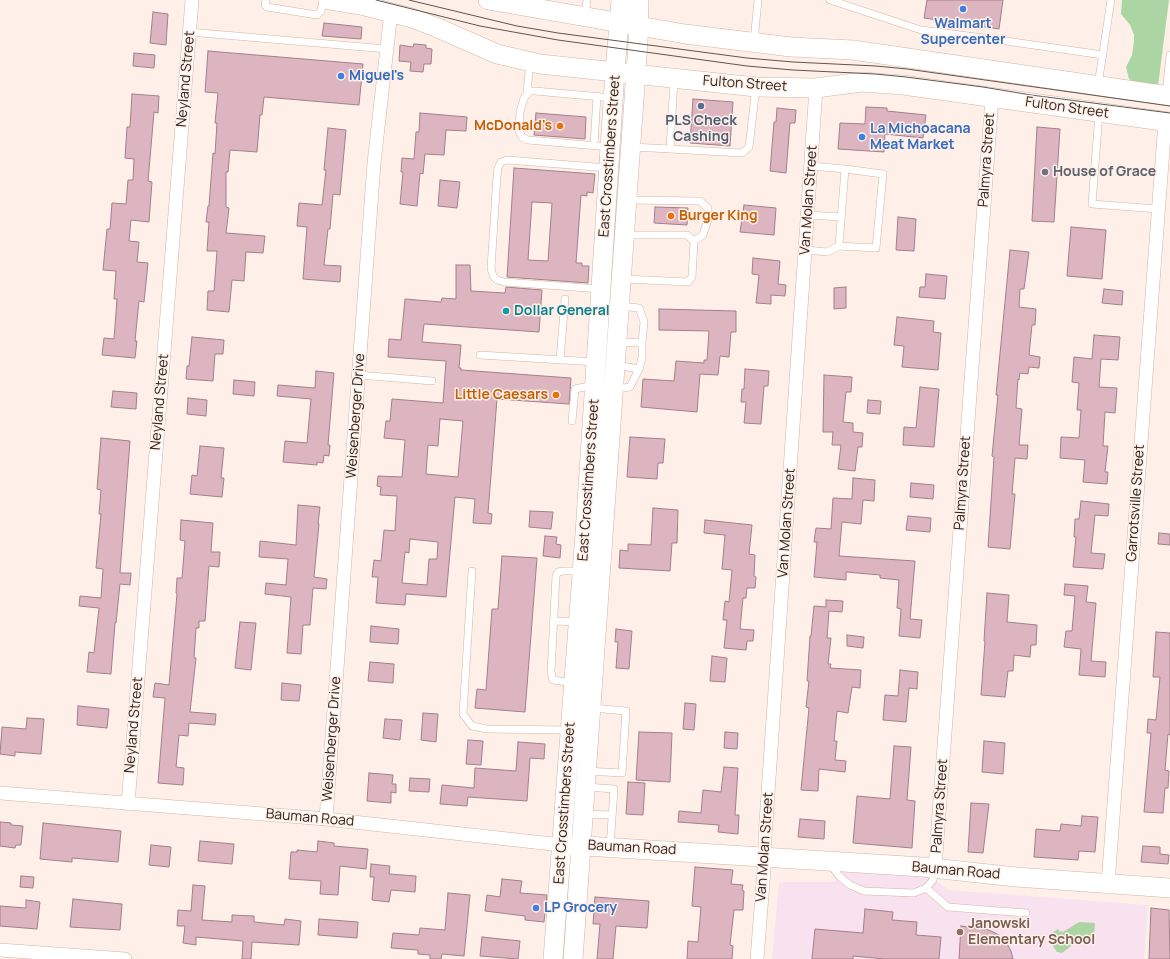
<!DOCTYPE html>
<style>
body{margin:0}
canvas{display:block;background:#fef0e8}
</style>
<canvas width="1170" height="959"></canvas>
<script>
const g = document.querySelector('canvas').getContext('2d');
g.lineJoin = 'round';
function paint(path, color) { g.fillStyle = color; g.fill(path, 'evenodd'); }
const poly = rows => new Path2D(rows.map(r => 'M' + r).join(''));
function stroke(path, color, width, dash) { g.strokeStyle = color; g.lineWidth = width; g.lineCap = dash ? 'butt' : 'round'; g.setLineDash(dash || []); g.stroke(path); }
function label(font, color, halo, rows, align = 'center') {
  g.font = font + ' Manrope,sans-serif'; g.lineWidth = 3; g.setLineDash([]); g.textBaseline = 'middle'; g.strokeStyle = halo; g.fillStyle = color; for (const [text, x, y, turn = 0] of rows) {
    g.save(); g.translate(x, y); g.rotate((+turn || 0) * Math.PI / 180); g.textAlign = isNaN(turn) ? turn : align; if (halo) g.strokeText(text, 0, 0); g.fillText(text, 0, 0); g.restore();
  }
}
paint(poly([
 [845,868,924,872,949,890,1148,905,1144,959,772,959,779,882,835,882]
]), '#f9e2ef');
paint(poly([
 [1122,0,1169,0,1158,86,1133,82,1129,79,1126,67,1132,55,1134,41,1134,35,1130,25,1121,14],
 [1079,922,1095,923,1094,941,1079,940,1062,953,1057,952,1049,940,1050,934,1058,929,1060,932,1062,931,1063,932]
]), '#abd6a3');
const building = poly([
 [927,0,1003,0,999,29,924,18,927,0],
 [153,12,168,14,166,45,150,43,153,12],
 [324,23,362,27,361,39,322,36,324,23],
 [414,44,426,45,426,48,432,49,431,64,424,64,423,72,410,71,411,62,399,61,400,45,413,47,414,44],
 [208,51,363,64,359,105,264,97,262,115,260,115,257,152,230,150,228,172,226,172,226,207,229,208,226,233,265,236,263,253,246,252,244,281,232,280,229,312,207,310,208,291,214,291,217,251,207,251,209,222,206,222,208,206,209,206,213,153,215,154,217,123,215,123,218,93,205,92,208,51],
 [134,53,155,55,154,68,133,66,134,53],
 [132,94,159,96,158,113,154,112,148,181,152,182,149,222,131,220,129,241,139,242,137,262,148,263,144,302,139,301,135,341,137,341,135,358,102,355,104,338,114,339,117,299,114,299,116,271,103,270,107,229,110,229,112,203,126,204,128,180,133,180,134,159,125,158,127,127,130,127,132,94],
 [693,99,733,102,730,146,690,143,693,99],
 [866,107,887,108,887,111,926,115,923,138,885,134,884,152,838,149,840,123,865,124,866,107],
 [777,108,796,110,795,123,790,123,786,173,770,171,774,122,776,122,777,108],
 [420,113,467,117,466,131,446,130,444,155,425,154,423,174,420,173,417,206,400,204,403,172,401,172,402,158,414,159,416,132,419,132,420,113],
 [536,113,586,117,585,139,534,135,536,113],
 [1037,127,1060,129,1054,222,1032,221,1037,127],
 [328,128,346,130,340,195,333,194,330,229,328,229,324,265,341,266,340,282,303,279,307,227,297,226,299,203,322,205,326,170,324,170,328,128],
 [514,168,595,174,593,193,587,192,587,196,581,195,576,263,582,263,582,266,589,266,588,283,507,277,514,168],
 [532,202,552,203,548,261,528,260,532,202],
 [440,180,460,182,457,208,438,206,440,180],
 [744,205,776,208,774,235,740,232,744,205],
 [655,207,688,208,687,225,654,223,655,207],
 [898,217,916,219,914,251,896,250,898,217],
 [1071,227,1106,230,1102,279,1067,276,1071,227],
 [1010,250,1029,252,1024,289,1020,289,1019,307,1036,309,1035,325,1032,325,1029,355,1040,357,1039,368,1029,367,1028,374,1020,373,1019,380,1018,379,1016,408,1022,409,1019,445,1028,445,1027,459,1015,458,1012,494,1015,494,1010,549,988,547,994,457,992,456,998,395,996,395,1010,250],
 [753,258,780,261,778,284,786,285,785,296,771,295,771,304,756,303,759,275,752,274,753,258],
 [456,265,470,265,471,291,505,293,506,287,542,290,539,332,424,324,422,342,461,345,459,368,461,368,461,370,571,378,569,404,497,399,488,513,492,514,491,524,473,523,475,499,455,497,446,597,406,594,405,605,376,603,378,577,372,577,374,560,381,561,384,530,395,531,397,496,380,495,381,487,377,486,378,476,402,477,405,440,384,438,386,421,390,421,392,399,443,403,446,361,388,357,389,339,401,340,405,299,441,302,442,298,456,299,456,265],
 [440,419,463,421,458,477,426,474,428,445,438,446,440,419],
 [410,539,438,542,437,559,429,559,427,585,402,583,405,552,409,553,410,539],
 [926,274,947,276,945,299,919,297,920,287,925,287,926,274],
 [846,287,846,308,834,309,834,288,846,287],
 [1104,289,1123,291,1122,305,1102,303,1104,289],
 [659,309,736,311,736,332,731,332,729,357,720,356,718,375,700,374,697,412,641,407,643,379,674,381,676,361,704,363,704,360,707,360,709,331,659,330,659,309],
 [897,317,934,321,933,332,941,333,938,370,902,367,904,346,894,345,897,317],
 [1094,335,1120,337,1118,360,1101,359,1099,387,1117,388,1115,413,1105,412,1103,446,1108,446,1105,472,1108,472,1107,484,1083,482,1085,460,1060,458,1061,437,1079,438,1081,410,1077,410,1079,383,1072,382,1074,357,1092,359,1094,335],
 [192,337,224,340,223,354,215,354,213,381,186,379,187,366,189,366,192,337],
 [745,369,769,371,768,386,764,386,761,424,744,423,746,402,741,402,742,389,744,389,745,369],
 [316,371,334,373,328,445,330,445,329,456,324,455,323,463,317,462,317,465,283,462,285,441,307,443,311,399,277,396,278,385,315,388,316,371],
 [824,375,852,377,851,392,846,392,843,422,853,423,853,432,863,433,862,447,858,447,855,471,838,469,841,445,832,445,833,432,823,432,824,375],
 [234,380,255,382,254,396,233,394,234,380],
 [920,387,939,389,934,447,903,445,904,427,916,428,920,387],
 [113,391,137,393,136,409,111,407,113,391],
 [188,398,207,400,206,416,187,414,188,398],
 [868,400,881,401,880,414,867,413,868,400],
 [630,437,665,439,663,463,658,463,657,479,627,477,630,437],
 [101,438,130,441,120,573,131,573,130,585,120,584,116,623,115,623,111,674,87,672,89,652,94,653,99,608,79,606,80,596,101,598,103,569,96,568,101,514,99,514,101,490,97,489,101,438],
 [200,446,224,448,221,478,224,478,222,497,190,494,192,475,197,476,200,446],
 [853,478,875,480,874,501,863,500,861,524,842,522,839,556,915,561,910,619,922,620,920,638,899,636,901,609,897,608,899,580,880,578,880,575,846,572,846,580,814,577,817,542,814,542,816,528,831,529,833,498,852,499,853,478],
 [911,483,934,485,933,499,910,497,911,483],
 [1081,501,1109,504,1108,516,1095,515,1091,553,1105,554,1103,569,1073,567,1076,537,1074,537,1075,519,1079,519,1081,501],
 [298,505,320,507,318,524,319,524,314,577,327,579,326,589,313,588,310,625,303,625,301,654,287,653,291,597,265,594,266,583,286,585,288,559,259,557,260,541,296,545,298,505],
 [653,508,678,510,677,543,672,543,670,571,619,568,620,550,628,551,628,544,651,545,653,508],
 [530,511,553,512,551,529,529,527,530,511],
 [908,516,931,518,930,532,906,530,908,516],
 [181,520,213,523,211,552,220,552,219,567,209,566,205,621,199,621,199,628,196,628,194,658,196,658,190,712,216,714,215,725,189,723,188,736,179,735,176,767,184,768,183,785,158,783,165,698,153,697,155,683,169,685,177,594,176,593,177,578,182,578,185,541,180,540,181,520],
 [705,520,752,525,749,554,755,555,754,576,756,577,755,588,747,588,746,598,743,598,740,629,754,630,753,641,747,641,746,650,724,648,727,620,723,620,725,601,729,602,732,570,722,569,725,535,704,533,705,520],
 [1159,533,1170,534,1170,545,1158,544,1159,533],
 [545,536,557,537,556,544,561,545,560,558,543,556,545,536],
 [502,556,537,558,525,712,475,708,477,689,486,690,492,609,498,609,502,556],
 [1065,584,1088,586,1086,602,1096,603,1091,661,1106,662,1105,677,1079,675,1081,649,1064,647,1066,631,1072,631,1075,596,1064,595,1065,584],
 [987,593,1009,595,1007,622,1037,625,1036,645,1031,645,1030,657,1014,655,1013,671,1008,671,1005,697,981,695,985,641,984,641,987,593],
 [826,600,843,601,842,612,829,611,827,638,831,638,828,664,831,664,830,668,861,670,860,688,852,687,848,713,837,711,834,741,837,741,835,760,846,761,845,772,819,769,818,791,801,790,809,708,806,707,809,681,807,681,810,636,811,636,814,606,826,607,826,600],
 [240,622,256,623,251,670,235,668,240,622],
 [371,626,399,629,398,644,370,642,371,626],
 [616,629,632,631,629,669,616,668,618,642,615,642,616,629],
 [1156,632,1170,633,1170,735,1168,734,1165,770,1169,771,1168,788,1165,788,1163,813,1144,812,1151,733,1147,733,1148,719,1156,720,1160,677,1153,677,1156,632],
 [847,635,864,637,863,648,847,646,847,635],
 [712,656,727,658,725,682,710,681,712,656],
 [370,662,394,664,393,683,368,681,370,662],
 [900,670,918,672,917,689,909,688,906,722,883,720,885,695,898,696,900,670],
 [282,683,301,685,299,701,281,700,282,683],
 [685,703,696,704,694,730,683,729,685,703],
 [78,706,109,709,107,728,77,725,78,706],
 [423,713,438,714,436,742,421,740,423,713],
 [27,718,44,719,41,754,15,752,15,756,0,754,2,727,26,729,27,718],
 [385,719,402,720,400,740,383,738,385,719],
 [639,732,672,733,670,782,636,780,639,732],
 [725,732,738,733,737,749,724,748,725,732],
 [468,740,483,741,481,765,466,764,468,740],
 [984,741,1005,743,1003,774,982,772,984,741],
 [518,742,545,744,544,759,530,758,527,801,468,797,467,806,440,804,442,785,474,788,475,768,516,771,518,742],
 [894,746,911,747,907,800,915,801,912,848,853,843,857,796,890,799,894,746],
 [724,767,738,768,735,815,739,815,738,834,718,832,719,825,678,822,679,811,701,813,703,790,721,792,724,767],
 [369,773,393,775,392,784,396,784,396,793,391,792,391,803,367,801,369,773],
 [410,778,430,779,429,792,409,791,410,778],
 [628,782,645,783,643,815,626,814,628,782],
 [971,803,989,804,983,853,968,852,971,803],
 [1082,816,1098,817,1095,852,1079,851,1078,860,1034,857,1036,829,1060,831,1061,824,1081,826,1082,816],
 [800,819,825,821,824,839,798,837,800,819],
 [0,822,11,823,11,825,23,826,21,845,16,845,15,848,0,846,0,822],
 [43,823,121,831,118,862,72,858,72,862,40,859,43,823],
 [200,841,234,844,232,864,198,861,200,841],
 [318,841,334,843,334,846,368,849,366,869,340,866,338,895,320,894,321,881,289,879,291,852,297,852,297,850,317,852,318,841],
 [151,845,171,847,169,867,149,865,151,845],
 [1143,846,1160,847,1160,854,1169,855,1168,864,1141,862,1143,846],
 [371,864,390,866,389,874,416,876,415,892,391,890,389,902,372,900,374,877,370,877,371,864],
 [695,867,733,870,731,884,743,885,742,890,744,891,743,910,734,910,730,945,733,946,732,959,687,959,688,941,698,942,701,907,692,906,695,867],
 [21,876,34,877,33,888,20,887,21,876],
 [502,879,522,881,520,893,547,895,544,922,525,920,525,916,485,911,487,895,500,897,502,879],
 [193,885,205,886,202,920,232,922,232,915,254,916,254,922,284,925,285,919,301,921,299,945,252,942,251,959,242,959,243,941,196,937,196,945,183,943,185,926,177,926,178,910,191,911,193,885],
 [448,893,470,895,464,956,442,954,441,959,430,959,430,955,418,954,418,950,391,948,393,933,419,935,420,928,445,930,448,893],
 [595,897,649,901,647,928,616,926,613,959,597,959,600,924,593,924,595,897],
 [73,899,122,904,120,930,70,927,73,899],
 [26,900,40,902,37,929,0,926,0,906,26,908,26,900],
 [1151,908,1169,910,1170,959,1149,959,1151,908],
 [865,909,893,912,892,920,917,922,916,935,941,937,939,959,885,959,853,956,853,959,812,959,815,929,863,933,865,909],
 [319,919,358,922,357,938,318,935,319,919],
 [961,926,989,930,999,935,1006,942,1011,951,1013,959,959,959,961,926],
 [482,937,520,941,518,959,480,956,482,937]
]);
paint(building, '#dcb5c0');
stroke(building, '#a37f8a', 1);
const lane = poly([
 [266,0,265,5,267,7,317,15,321,11,323,0],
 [830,0,921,30,999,40,1103,55],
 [585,16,587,0],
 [189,32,387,49],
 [754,42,758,0],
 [674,79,670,149,742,153,749,147,756,87],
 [1098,85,1111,0],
 [527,93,530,62],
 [1166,94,1170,55],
 [1099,113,1092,204,1158,209],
 [594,145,597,96],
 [610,147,528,140,522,137,519,131,520,112,524,98,530,91,535,91,613,98],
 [632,147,670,149],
 [811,166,845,169,883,174,876,248,839,246,845,169],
 [628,200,700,201,708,208,708,219,703,235,694,241],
 [808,215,841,217],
 [806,250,827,252,839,246],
 [623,279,688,282,692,277,694,241,687,235,624,235],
 [601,289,504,282,497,280,493,276,491,268,497,176,498,168,501,162,507,160,609,168],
 [617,343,642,342,644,322,639,308,621,306],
 [480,355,596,362],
 [560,360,565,299],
 [616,365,639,369,642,358,642,342],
 [359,375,432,381],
 [614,385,623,388,630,387,639,369],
 [572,421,575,389,594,385],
 [472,571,463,714,472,726,487,729,569,730],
 [554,621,578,622],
 [574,683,553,680,551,672,556,576,558,572,563,571,581,571],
 [586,771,622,773,626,711,592,708],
 [587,787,614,789,610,847],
 [584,814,612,815],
 [830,864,839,876,850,885,864,891,914,893,926,888,933,880,935,869],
 [926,888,948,907,1026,913]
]);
const street = poly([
 [0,793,326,819,562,845],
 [128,804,192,0],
 [326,819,374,163,391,12],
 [935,868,992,97],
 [1108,884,1165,122],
 [0,950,125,959],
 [757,959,765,857,765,837,816,88]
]);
const secondary = poly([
 [329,0,365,6,412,18,438,28,497,54,540,64,756,87,816,88,862,82,903,85,1170,122],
 [488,0,685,34,791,47,853,50,1170,96],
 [569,845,923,867,1016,877,1170,888],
 [553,959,585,534,615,71,621,0],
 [573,959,638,43,639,0]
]);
stroke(lane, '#d4b39f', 8);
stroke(street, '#d4b39f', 14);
stroke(secondary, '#d4b39f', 20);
stroke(lane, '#fff', 7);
stroke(street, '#fff', 13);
stroke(secondary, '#fff', 19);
stroke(poly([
 [376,0,480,26,558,40,747,66,793,70,875,74,906,77,983,87,1031,95,1170,113],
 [409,0,517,26,558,33,747,58,793,62,876,66,907,69,1170,106]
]), '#61544d', 1);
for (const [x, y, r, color] of [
 [963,9,4,"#3f7fe0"],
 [341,76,4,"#3f7fe0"],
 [701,106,4,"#5c6f8a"],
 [560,126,4,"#e8710a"],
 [862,137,4,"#3f7fe0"],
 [1045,172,4,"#6b7280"],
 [671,216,4,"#e8710a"],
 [506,311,4,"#0f9aa8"],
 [556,395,4,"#e8710a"],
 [536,908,4,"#3f7fe0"],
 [960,932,4,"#8d6e63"]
]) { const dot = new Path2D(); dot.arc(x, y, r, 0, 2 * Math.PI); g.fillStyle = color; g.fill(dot); stroke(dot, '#fef0e8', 1.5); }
label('bold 14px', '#366cbe', '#fef0e8', [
 ["Walmart",963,24,"center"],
 ["Supercenter",963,40,"center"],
 ["Miguel's",349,76],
 ["La Michoacana",870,129],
 ["Meat Market",870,145],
 ["LP Grocery",544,908]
], 'left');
label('14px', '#31241d', '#fef0e8', [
 ["Neyland Street",186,79,-85],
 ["Fulton Street",745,84,4],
 ["Fulton Street",1067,108,8],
 ["East Crosstimbers Street",610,156,-86],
 ["Palmyra Street",987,160,-86],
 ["Van Molan Street",809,200,-86],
 ["Neyland Street",160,402,-85],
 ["Weisenberger Drive",356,416,-86],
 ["East Crosstimbers Street",589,480,-86],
 ["Palmyra Street",963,483,-86],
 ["Garrotsville Street",1136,503,-86],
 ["Van Molan Street",787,523,-86],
 ["Neyland Street",134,725,-85],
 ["Weisenberger Drive",332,739,-86],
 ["East Crosstimbers Street",565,803,-86],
 ["Palmyra Street",940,806,-86],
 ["Bauman Road",310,818,5],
 ["Van Molan Street",765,847,-86],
 ["Bauman Road",632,848,3],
 ["Bauman Road",956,871,5]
]);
label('bold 14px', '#4e5e75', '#fef0e8', [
 ["PLS Check",701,121],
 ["Cashing",701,137]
]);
label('bold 14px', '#c56008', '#fef0e8', [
 ["McDonald's",552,126],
 ["Burger King",679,216,"left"],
 ["Little Caesars",548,395]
], 'right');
label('bold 14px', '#5b616d', '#fef0e8', [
 ["House of Grace",1053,172]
], 'left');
label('bold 14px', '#0d838f', '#fef0e8', [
 ["Dollar General",514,311]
], 'left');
label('bold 14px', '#785e54', '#fef0e8', [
 ["Janowski",968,924],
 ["Elementary School",968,940]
], 'left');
</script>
